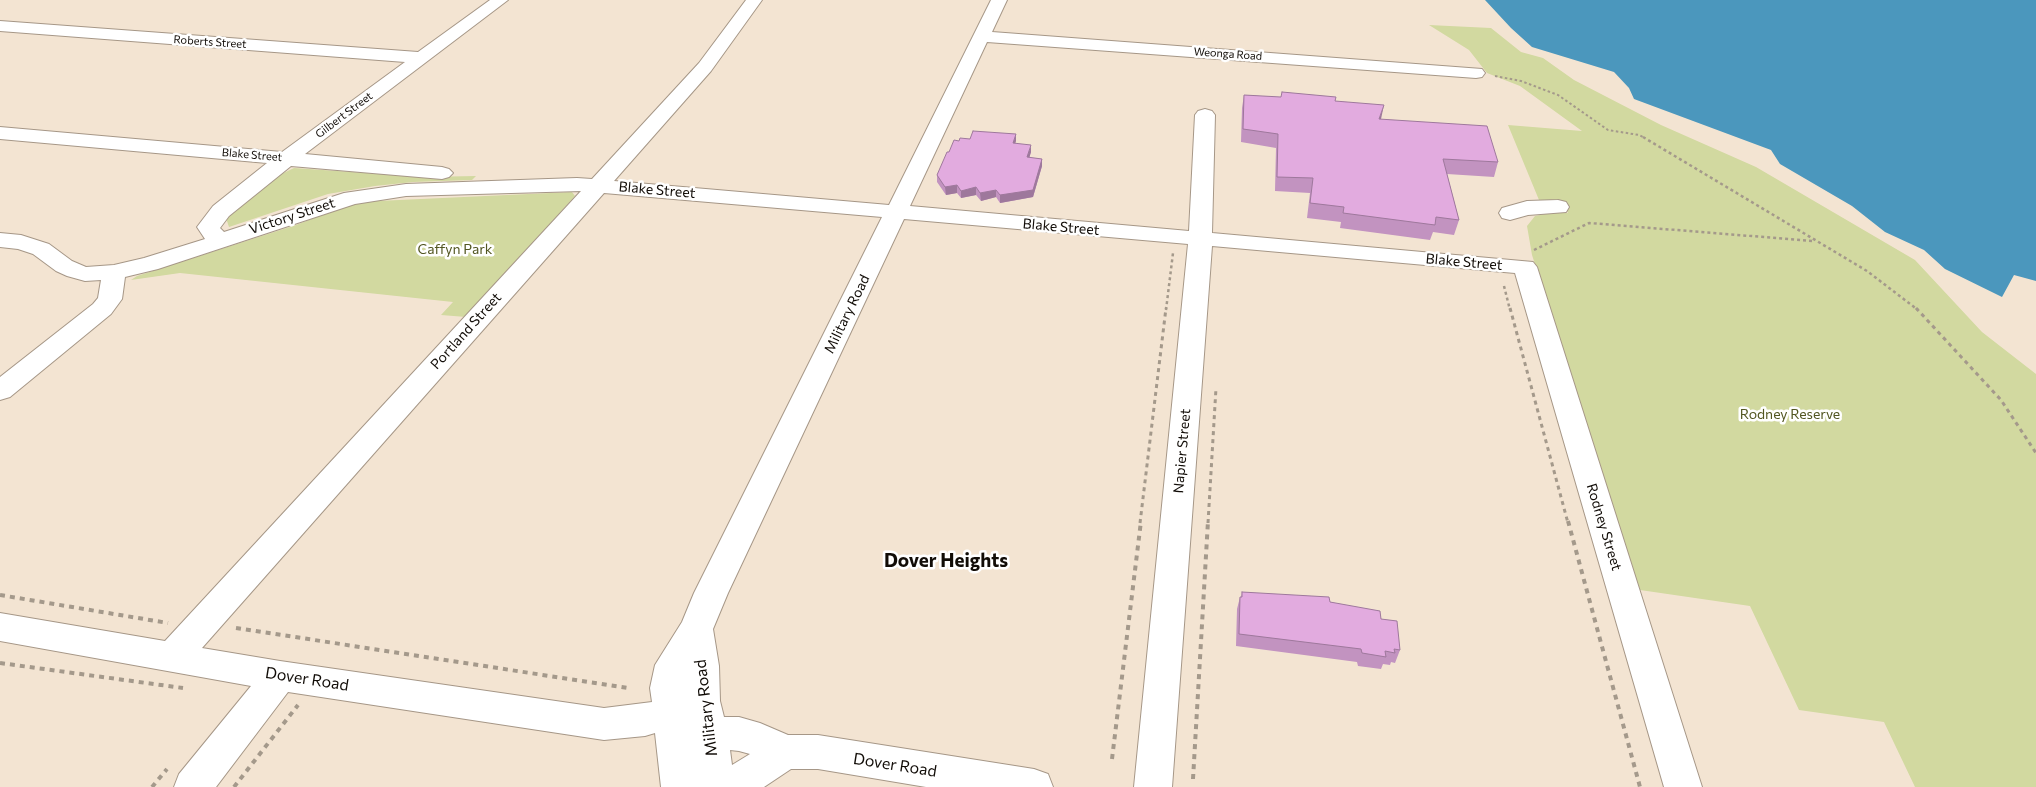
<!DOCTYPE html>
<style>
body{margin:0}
canvas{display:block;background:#f3e4d2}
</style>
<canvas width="2036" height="787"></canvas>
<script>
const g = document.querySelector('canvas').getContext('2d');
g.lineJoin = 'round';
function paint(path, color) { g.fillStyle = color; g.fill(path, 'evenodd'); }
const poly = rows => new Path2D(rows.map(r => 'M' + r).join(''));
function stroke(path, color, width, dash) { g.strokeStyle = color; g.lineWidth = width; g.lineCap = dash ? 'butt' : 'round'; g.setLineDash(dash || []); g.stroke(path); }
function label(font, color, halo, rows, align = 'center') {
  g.font = font + ' Commissioner,sans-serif'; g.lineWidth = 5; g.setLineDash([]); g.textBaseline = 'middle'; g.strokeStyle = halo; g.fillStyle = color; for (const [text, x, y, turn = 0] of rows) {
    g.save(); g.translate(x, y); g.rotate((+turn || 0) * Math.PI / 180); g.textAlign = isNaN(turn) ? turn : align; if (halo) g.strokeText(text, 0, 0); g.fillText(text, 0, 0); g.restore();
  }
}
paint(poly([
 [1429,25,1491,28,1521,52,1543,58,1574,80,1661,125,1756,167,1915,260,1982,332,2036,374,2036,787,1915,787,1884,722,1799,710,1750,606,1640,590,1532,255,1527,226,1535,216,1550,213,1568,213,1561,201,1539,200,1508,125,1582,131,1520,86,1487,73,1469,50],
 [294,168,424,177,476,176,472,180,413,182,375,186,328,194,229,227,226,218,273,178],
 [572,192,575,196,466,317,441,315,453,302,180,273,131,280,137,276,296,225,356,202]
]), '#d2d9a0');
paint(poly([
 [1485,0,2036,0,2036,281,2014,275,2002,297,1945,269,1924,250,1885,232,1852,206,1780,164,1771,150,1634,99,1629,88,1614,72,1532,47,1511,28]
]), '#4b97bd');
const minor = poly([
 [490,0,508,0,305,154,442,167,449,169,453,173,449,177,442,179,291,166,229,216,220,228,224,232,344,193,406,184,577,178,592,179,699,63,746,0,762,0,711,71,614,181,889,205,991,0,1007,0,992,32,1482,69,1485,73,1482,77,1476,78,987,42,910,206,1189,231,1195,115,1198,111,1205,109,1212,111,1215,115,1212,233,1533,262,1537,267,1702,787,1664,787,1515,273,1212,246,1172,787,1134,787,1188,244,904,219,728,593,713,629,719,666,720,701,724,717,739,717,760,723,788,735,818,735,1034,769,1048,774,1053,787,926,787,818,769,791,769,764,787,661,787,655,733,645,736,604,740,288,692,216,787,174,787,179,774,251,686,0,641,0,613,165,641,581,191,406,196,355,204,158,269,125,277,122,299,111,314,10,397,0,400,0,377,93,304,98,298,101,280,85,281,67,276,56,271,33,254,18,249,0,247,0,233,21,235,49,244,72,261,86,267,114,265,144,258,205,239,197,227,213,206,267,163,0,139,0,127,282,152,405,62,0,31,0,21,418,52,490,0],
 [604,193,882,217,694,593,682,622,655,665,650,688,652,702,604,708,280,661,202,648,604,193],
 [730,750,739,751,750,754,732,765,730,750],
 [1558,200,1566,202,1569,207,1566,212,1528,215,1510,220,1502,218,1499,213,1502,208,1527,201,1558,200]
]);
stroke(minor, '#a69787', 2);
stroke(poly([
 [1495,76,1521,81,1558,95,1608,130,1639,135,1645,138]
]), '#a4998b', 2, [2.5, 2.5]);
stroke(poly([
 [1643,137,1867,271,1918,310],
 [1534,250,1589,223,1813,241],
 [1504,286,1510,310],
 [1166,310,1173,253]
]), '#a4998b', 2.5, [3, 3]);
stroke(poly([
 [1510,308,1568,523],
 [1916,308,2001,400,2036,453],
 [1140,523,1166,308],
 [1208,523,1216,388]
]), '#a4998b', 3, [4, 4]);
stroke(poly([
 [1568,521,1640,787],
 [0,595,168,623],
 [236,628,628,688],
 [0,663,183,688],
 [1112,759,1141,521],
 [1193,779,1208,521],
 [152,787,167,769],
 [234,787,298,705]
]), '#a4998b', 4, [5, 5]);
paint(minor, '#fff');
paint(poly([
 [1244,95,1335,101,1380,119,1498,162,1494,177,1447,174,1459,220,1454,235,1433,232,1430,240,1340,228,1341,222,1307,218,1310,193,1275,191,1276,148,1241,142,1242,108],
 [1016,134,1015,143,1031,152,1029,158,1042,159,1042,166,1033,197,1000,203,996,197,981,201,976,195,961,198,957,193,946,195,937,182,937,175,949,152,959,141],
 [1242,592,1330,602,1381,619,1400,650,1395,663,1391,662,1390,665,1383,664,1381,669,1358,666,1357,662,1236,646,1237,609,1240,597,1241,597]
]), '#c293c0');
paint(poly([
 [1384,105,1381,119,1375,133,1379,119],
 [1016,134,1016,141,1013,151,1013,143],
 [1031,145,1031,152,1027,165,1027,157],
 [1042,159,1042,166,1033,197,1000,203,1000,195],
 [957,185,957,193,946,195,945,187],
 [976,187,976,195,961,198,961,191],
 [996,190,996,197,981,201,980,193]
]), '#9e789c');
const building = poly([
 [1282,92,1336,97,1335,101,1384,105,1379,119,1487,126,1498,162,1443,159,1459,220,1436,217,1435,225,1343,213,1344,207,1310,203,1313,178,1277,177,1278,134,1243,129,1244,95,1281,97,1282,92],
 [973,131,1016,134,1013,143,1031,145,1027,157,1042,159,1033,190,1000,195,996,190,980,193,976,187,961,191,957,185,945,187,937,175,947,152,949,152,954,140,959,141,960,138,970,139,973,131],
 [1242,592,1329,597,1330,602,1380,611,1381,619,1397,621,1400,650,1394,649,1395,653,1385,651,1386,657,1362,653,1361,649,1239,634,1240,597,1242,597,1242,592]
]);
paint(building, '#e2abdf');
stroke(building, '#9e789c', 1);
label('11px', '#110c07', '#fff', [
 ["Roberts Street",210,42,4],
 ["Weonga Road",1228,54,4],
 ["Gilbert Street",344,115,-37],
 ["Blake Street",252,155,5]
]);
label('14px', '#110c07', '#fff', [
 ["Blake Street",657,190,5],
 ["Victory Street",292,216,-18],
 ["Blake Street",1061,227,5],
 ["Blake Street",1464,262,5],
 ["Military Road",847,314,-64],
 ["Portland Street",466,331,-48],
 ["Napier Street",1182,451,-85],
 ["Rodney Street",1604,527,73]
]);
label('14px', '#525621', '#fff', [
 ["Caffyn Park",455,249],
 ["Rodney Reserve",1790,414]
]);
label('16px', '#110c07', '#fff', [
 ["Dover Road",307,679,9],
 ["Military Road",706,708,-97],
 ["Dover Road",895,765,9]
]);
label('bold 19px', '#110c07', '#fff', [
 ["Dover Heights",946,561]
]);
</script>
